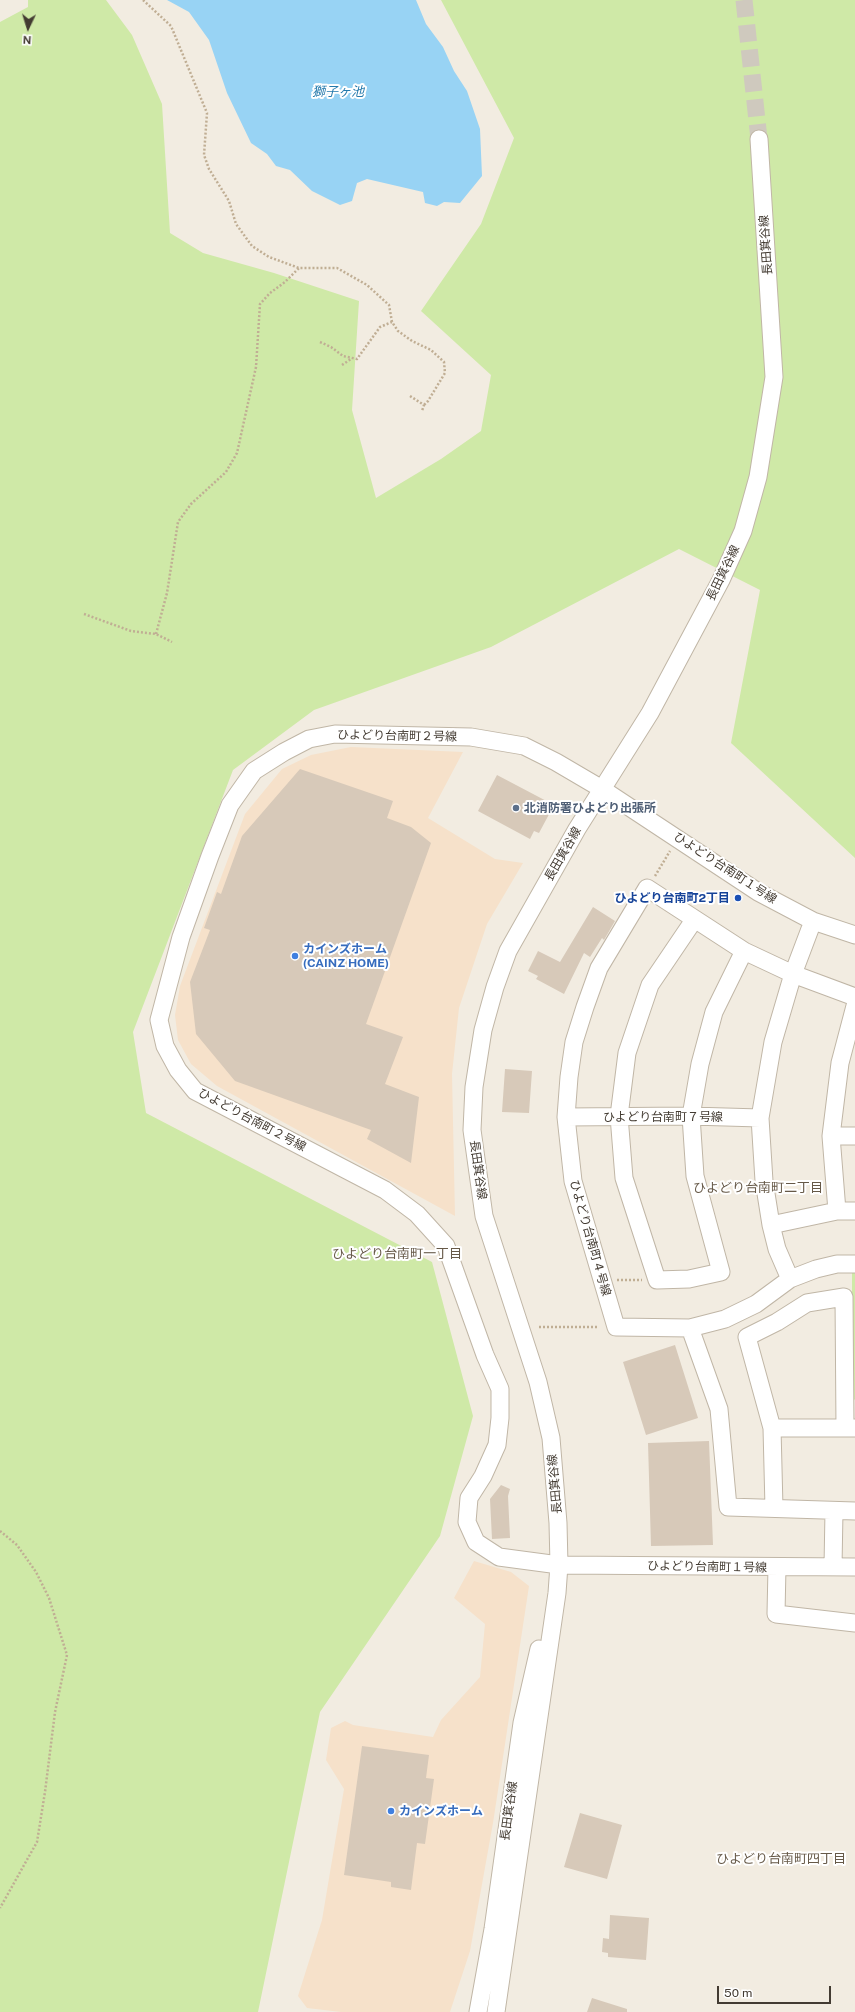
<!DOCTYPE html>
<meta charset="utf-8">
<style>
body{margin:0}
#map{position:relative;width:855px;height:2012px;overflow:hidden;background:#f2ece1;font-family:"Public Sans",sans-serif}
canvas{display:block}
.north{position:absolute;left:8px;top:8px;width:40px;height:40px;-webkit-text-stroke:3px #fff;paint-order:stroke;rotate:184deg;font-size:11px;font-weight:700;line-height:16px;text-align:center;color:#433b32}
.north::after{content:'';display:block;margin:auto;width:14px;height:18px;background:#433b32;clip-path:polygon(50% 0,100% 100%,50% 72%,0 100%)}
.scale{position:absolute;left:717px;top:1986px;width:114px;height:18px;box-sizing:border-box;border:2px solid #433b32;border-top:0;padding-left:5px;font-size:12px;line-height:14px;white-space:nowrap;color:#433b32;-webkit-text-stroke:3px #fff;paint-order:stroke}
</style>
<div id="map">
<canvas width="855" height="2012"></canvas>
<div class="north">N</div>
<div class="scale">50 m</div>
</div>
<script>
const g = document.querySelector('canvas').getContext('2d');
g.lineJoin = 'round';
function paint(path, color) { g.fillStyle = color; g.fill(path, 'evenodd'); }
const poly = rows => new Path2D(rows.map(r => 'M' + r).join(''));
function stroke(path, color, width, dash) { g.strokeStyle = color; g.lineWidth = width; g.lineCap = dash ? 'butt' : 'round'; g.setLineDash(dash || []); g.stroke(path); }
function label(font, color, halo, rows, align = 'center') {
  g.font = font + ' "Public Sans","Noto Sans JP",sans-serif'; g.lineWidth = 4; g.setLineDash([]); g.textBaseline = 'middle'; g.strokeStyle = halo; g.fillStyle = color; for (const [text, x, y, turn = 0] of rows) {
    g.save(); g.translate(x, y); g.rotate((+turn || 0) * Math.PI / 180); g.textAlign = isNaN(turn) ? turn : align; if (halo) g.strokeText(text, 0, 0); g.fillText(text, 0, 0); g.restore();
  }
}
paint(poly([
 [351,747,463,752,428,818,495,859,523,863,487,924,459,1008,452,1074,455,1216,217,1086,191,1064,178,1040,175,1015,180,986,245,814,282,769,311,755],
 [474,1561,511,1572,529,1586,493,1823,470,1951,450,2012,341,2012,307,2008,298,1996,322,1920,344,1789,326,1760,331,1728,345,1721,353,1725,433,1737,441,1720,480,1677,485,1624,454,1598]
]), '#f6e1ca');
paint(poly([
 [28,0,106,0,132,35,162,104,170,233,203,253,274,273,359,301,352,410,376,498,441,459,481,431,491,375,421,311,481,224,514,138,441,0,855,0,855,858,731,743,760,590,679,549,491,647,314,710,233,770,133,1032,146,1113,432,1262,473,1416,440,1536,320,1712,258,2012,0,2012,0,22,28,7],
 [852,1270,855,1270,855,1400,852,1397]
]), '#cfe9a7');
paint(poly([
 [167,0,416,0,426,24,443,47,454,71,467,91,480,129,482,176,460,203,444,202,437,206,425,203,423,192,367,179,357,183,352,201,340,205,312,191,290,170,276,166,267,154,251,143,227,93,209,40,189,12]
]), '#98d3f4');
paint(poly([
 [300,769,393,801,387,818,411,827,431,843,366,1024,403,1037,385,1084,419,1097,411,1163,367,1139,371,1130,235,1081,196,1034,190,982,210,930,204,928,217,892,221,894,242,836],
 [497,775,554,805,539,833,534,831,530,839,478,811],
 [593,907,615,921,604,940,602,938,590,957,584,953,564,994,536,979,538,976,528,971,538,951,560,962],
 [505,1069,532,1071,529,1113,502,1112],
 [675,1345,698,1418,646,1435,623,1362],
 [709,1441,713,1545,651,1546,648,1443],
 [501,1485,510,1489,508,1496,510,1538,492,1539,490,1499],
 [362,1746,429,1755,426,1778,434,1779,425,1844,417,1843,411,1890,391,1887,391,1882,344,1875],
 [580,1813,622,1825,607,1879,564,1867],
 [610,1915,649,1918,646,1960,608,1957,608,1953,602,1952,603,1938,609,1939],
 [592,1998,627,2009,627,2012,587,2012]
]), '#d7c9b9');
stroke(poly([
 [744,0,759,139]
]), '#cfc9be', 17, [17, 8]);
const minor = poly([
 [694,920,650,985,627,1053,619,1116,624,1178,657,1280,689,1279,721,1272,695,1176,691,1116,700,1064,714,1012,744,951],
 [855,935,813,921,758,892,602,789,556,762,524,746,471,737,335,734,309,739,284,752,254,771,230,805,210,856,181,937,159,1020,165,1046,178,1070,195,1091,385,1190,417,1214,446,1246,485,1355,500,1389,500,1418,497,1445,483,1476,469,1498,467,1522,476,1542,499,1557,559,1565,855,1567],
 [855,997,793,974,744,951,647,888,599,968,585,1007,574,1042,569,1077,566,1117,573,1181,616,1327,690,1328,725,1319,756,1304,790,1279,816,1269,837,1264,855,1264],
 [566,1117,691,1116,760,1118],
 [831,1136,855,1136],
 [837,1211,831,1136,840,1063,855,1006],
 [771,1225,837,1211,855,1211],
 [790,1279,777,1249,771,1225,764,1181,760,1118,773,1042,793,974,813,921],
 [690,1328,719,1409,728,1507,855,1511],
 [772,1428,855,1428],
 [774,1508,772,1428,747,1337,777,1322,807,1303,844,1297,845,1428],
 [777,1567,776,1614,855,1623],
 [833,1567,834,1511],
 [478,2012,493,1929,522,1723,539,1649],
 [496,2012,557,1593,559,1565,558,1523,551,1438,538,1382,484,1216,472,1130,474,1087,483,1030,495,987,508,951,577,829,650,713,721,580,743,531,758,477,774,377,759,139]
]);
stroke(minor, '#c0b6a6', 19);
stroke(poly([
 [143,0,171,26,207,113,204,155,209,169,229,201,236,224,252,246,269,257,299,268,337,268,367,285,389,305,392,322,398,331,412,341,431,350,444,362,445,373,428,401,424,405],
 [320,342,331,347,343,356,357,359,380,327,392,322],
 [342,365,351,359],
 [410,396,424,405,422,411],
 [84,614,131,631,156,634,172,642],
 [156,634,167,593,178,522,191,504,226,472,237,453,256,367,260,304,270,293,285,282,299,268],
 [655,876,670,851],
 [617,1280,642,1280],
 [539,1327,599,1327],
 [0,1531,17,1545,36,1572,49,1598,67,1655,55,1712,45,1792,37,1842,0,1908]
]), '#c0ae94', 2.5, [2, 2]);
stroke(minor, '#fff', 17);
for (const [x, y, r, color] of [
 [516,808,4,"#5c6f8a"],
 [738,898,4,"#1a4fb4"],
 [295,956,4,"#3f7fe0"],
 [391,1811,4,"#3f7fe0"]
]) { const dot = new Path2D(); dot.arc(x, y, r, 0, 2 * Math.PI); g.fillStyle = color; g.fill(dot); stroke(dot, '#fff', 1.5); }
label('12px', '#433b32', '#fff', [
 ["長田箕谷線",766,245,-94],
 ["長田箕谷線",723,573,-64],
 ["ひよどり台南町２号線",397,736,1],
 ["長田箕谷線",563,854,-60],
 ["ひよどり台南町１号線",725,868,33],
 ["ひよどり台南町７号線",663,1117],
 ["ひよどり台南町２号線",252,1120,28],
 ["長田箕谷線",478,1170,82],
 ["ひよどり台南町４号線",590,1238,74],
 ["長田箕谷線",555,1484,-95],
 ["ひよどり台南町１号線",707,1567,1],
 ["長田箕谷線",509,1811,-82]
]);
label('bold 12px', '#4e5e75', '#fff', [
 ["北消防署ひよどり出張所",524,808]
], 'left');
label('bold 12px', '#164399', '#fff', [
 ["ひよどり台南町2丁目",730,898]
], 'right');
label('bold 12px', '#366cbe', '#fff', [
 ["カインズホーム",303,949],
 ["(CAINZ HOME)",303,963],
 ["カインズホーム",399,1811]
], 'left');
label('italic 13px', '#257aac', '#fff', [
 ["獅子ヶ池",338,92]
]);
label('13px', '#665948', '#fff', [
 ["ひよどり台南町二丁目",758,1188],
 ["ひよどり台南町一丁目",397,1254],
 ["ひよどり台南町四丁目",781,1859]
]);
</script>
